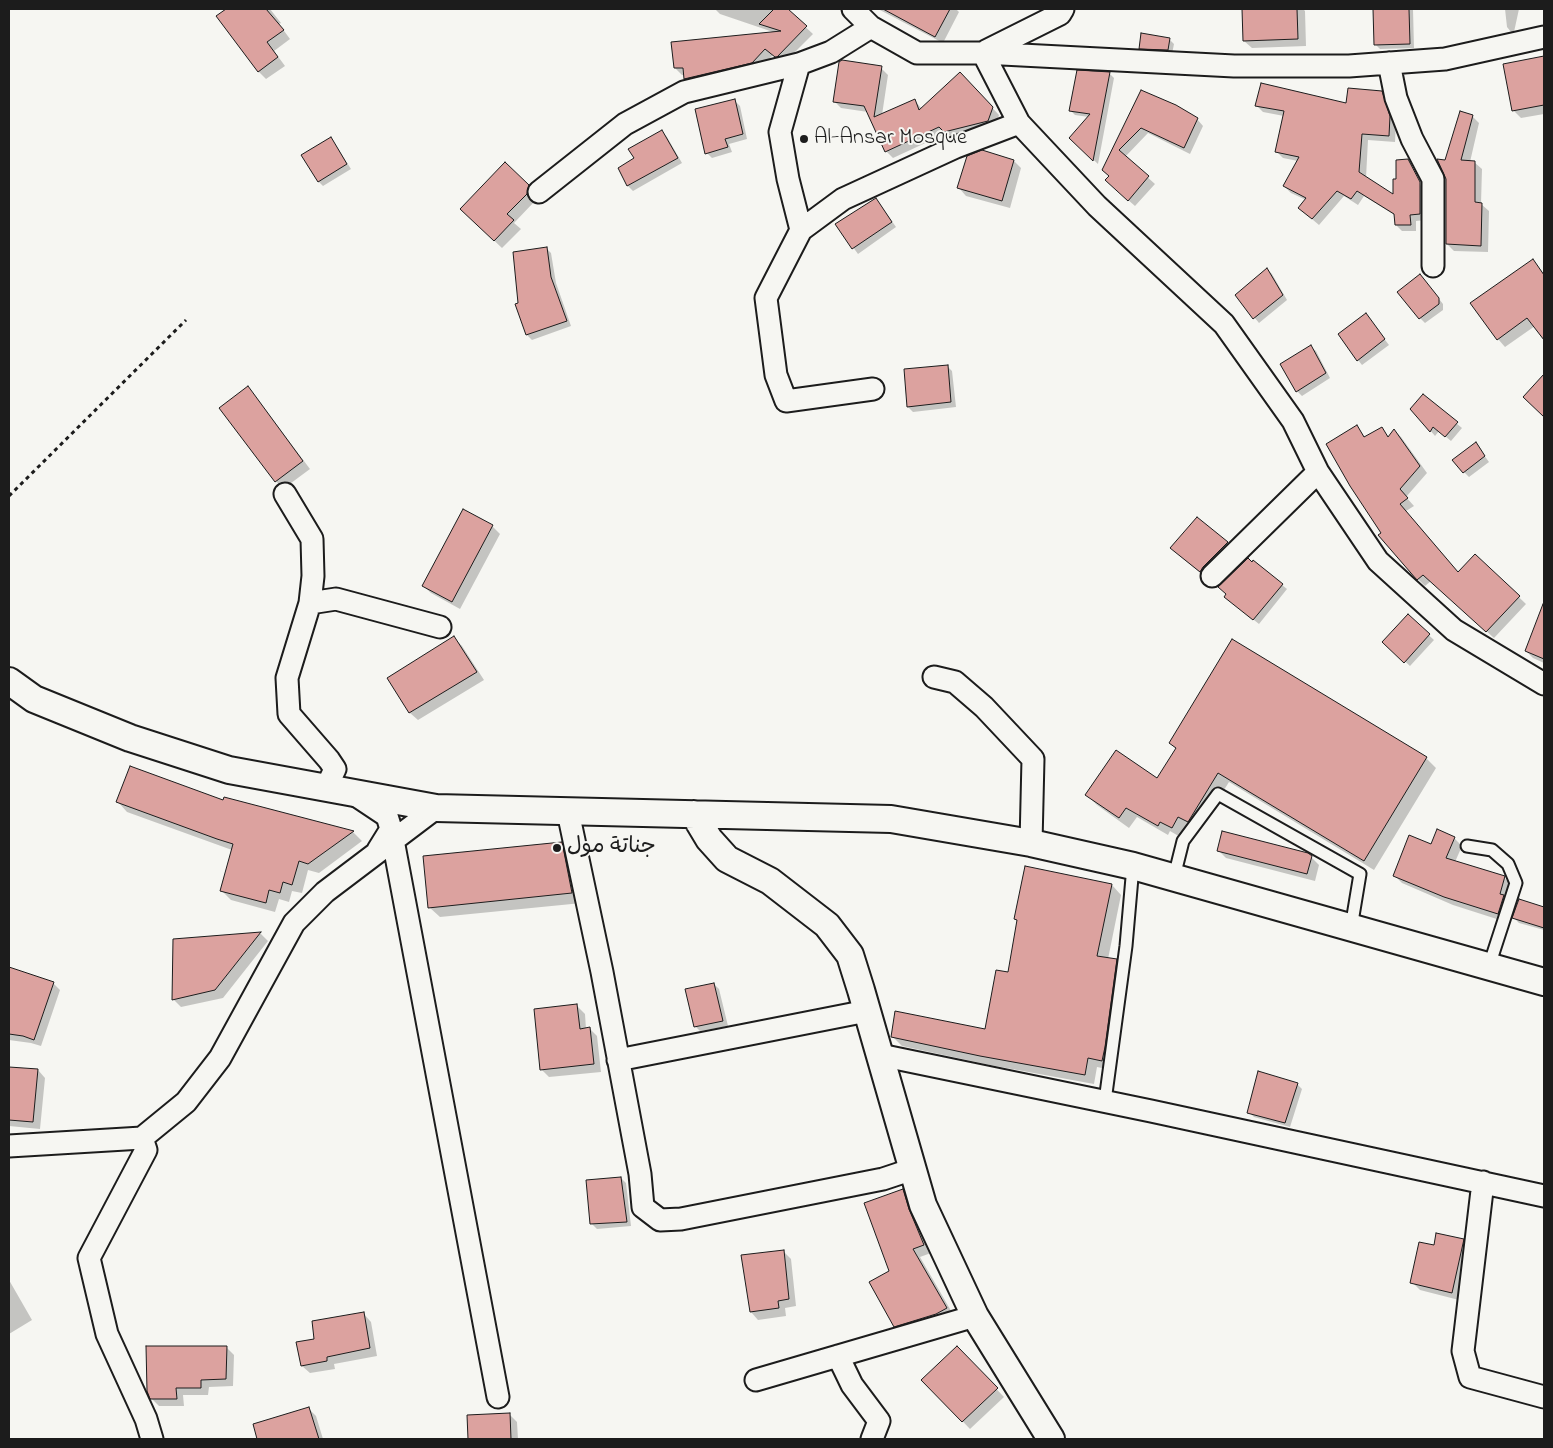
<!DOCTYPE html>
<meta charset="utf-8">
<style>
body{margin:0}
#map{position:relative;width:1553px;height:1448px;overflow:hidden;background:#f6f6f2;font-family:"Indie Flower",sans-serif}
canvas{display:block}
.frame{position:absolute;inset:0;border:10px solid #1c1c1c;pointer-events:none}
</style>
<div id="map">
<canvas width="1553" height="1448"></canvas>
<div class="frame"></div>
</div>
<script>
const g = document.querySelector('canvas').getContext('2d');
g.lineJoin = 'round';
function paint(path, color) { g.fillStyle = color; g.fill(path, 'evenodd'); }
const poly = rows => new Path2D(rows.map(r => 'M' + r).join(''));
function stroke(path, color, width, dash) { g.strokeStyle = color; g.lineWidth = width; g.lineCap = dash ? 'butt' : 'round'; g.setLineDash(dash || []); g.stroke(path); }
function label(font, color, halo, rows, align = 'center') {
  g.font = font + ' "Indie Flower","Playpen Sans Arabic",sans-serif'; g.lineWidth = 4; g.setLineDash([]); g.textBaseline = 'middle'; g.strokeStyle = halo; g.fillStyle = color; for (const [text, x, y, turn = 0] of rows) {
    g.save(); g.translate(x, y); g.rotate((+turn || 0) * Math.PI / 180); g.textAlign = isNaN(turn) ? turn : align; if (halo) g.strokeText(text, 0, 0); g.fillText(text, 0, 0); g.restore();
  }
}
paint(poly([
 [228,9,270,9,281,23,279,24,290,39,274,51,285,66,266,79,258,71,218,16],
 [715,9,786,9,813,34,784,63,773,55,759,69,693,86,685,78,685,75,682,75,675,68,776,33,720,14],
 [878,9,956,9,959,12,943,43],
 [1250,9,1303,9,1305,11,1306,46,1252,48,1244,41],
 [1374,9,1413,9,1414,48,1380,49,1375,44],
 [1505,9,1519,9,1514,32,1511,32,1507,27],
 [1169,39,1174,44,1172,54,1145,53,1140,48],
 [1544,57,1544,114,1521,118,1513,110,1504,65],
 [881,68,888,75,882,115,915,101,922,109,960,74,999,115,995,128,952,138,947,133,893,158,886,151,868,112,841,108,834,101],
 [1109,73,1114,78,1098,164,1070,138,1089,117,1075,115,1070,110],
 [1142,91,1197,119,1203,126,1190,154,1148,133,1125,157,1155,184,1135,206,1112,186,1110,176,1104,169],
 [1381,92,1388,99,1396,123,1395,142,1368,140,1366,178,1395,196,1397,181,1408,160,1413,165,1410,165,1422,188,1425,187,1413,166,1426,190,1426,220,1416,221,1416,231,1402,231,1396,225,1396,216,1364,196,1358,205,1344,196,1319,225,1306,214,1306,200,1291,193,1284,186,1298,161,1283,158,1276,151,1284,116,1263,112,1256,105,1348,104],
 [735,101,740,106,747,139,729,144,732,152,712,158,707,153],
 [1472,116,1479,123,1470,162,1474,162,1482,169,1481,204,1489,211,1488,252,1454,251,1447,244,1446,161],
 [662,132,667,137,682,163,633,191,628,186,619,168,636,159],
 [330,139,335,144,351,169,323,186,318,181],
 [1014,161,1021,168,1010,208,966,196,959,188],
 [528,186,536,194,534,202,514,223,521,229,502,248,469,217],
 [876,199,896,227,858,254,836,224],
 [546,248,551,253,556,283,571,326,532,340,527,335,520,303],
 [1533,261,1544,274,1544,336,1535,326,1505,347,1498,339],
 [1267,269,1272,274,1287,300,1259,323,1236,295],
 [1420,275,1443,304,1443,310,1425,323,1420,318],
 [1366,315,1389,345,1362,365,1358,360],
 [1311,347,1316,351,1330,378,1302,396,1297,391],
 [947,366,952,371,956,407,913,412,908,407],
 [248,388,255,396,310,469,283,489,276,481],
 [1423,396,1462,428,1451,441,1439,431,1435,436,1412,409],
 [1357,427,1366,438,1381,428,1389,437,1395,431,1401,437,1427,473,1406,497,1414,506,1406,511,1459,573,1475,555,1526,604,1494,638,1431,581,1425,586,1417,578,1382,533],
 [1476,444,1489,462,1469,477,1464,472],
 [1197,519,1235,551,1208,579,1180,556],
 [492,526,500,534,460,609,431,593,423,586],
 [1282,585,1287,589,1259,624,1230,601],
 [1408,616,1434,640,1410,666,1384,642],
 [1533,632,1544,636,1544,663,1533,658,1526,651],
 [454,638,462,646,484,680,418,720,410,713,389,679],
 [1170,743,1426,758,1436,768,1374,870,1229,782,1198,831,1188,827,1182,838,1170,831,1168,835,1137,817,1129,828,1097,805,1087,795,1158,780,1177,750],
 [225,798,353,832,362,841,319,873,308,870,302,893,292,891,289,902,279,899,275,912,231,900,221,890,232,850,127,812,118,802,224,801],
 [1454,838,1462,846,1455,862,1504,878,1512,885,1503,921,1453,905,1402,883,1394,875,1431,845],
 [561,844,572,854,582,903,440,917,429,907],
 [1218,850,1311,857,1319,865,1315,881,1226,858],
 [1112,885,1121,895,1108,959,1116,961,1126,970,1112,1070,1097,1067,1094,1084,990,1065,902,1046,892,1036,986,1030,1009,974,1018,922,1015,918],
 [1519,901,1544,909,1544,930,1519,923,1514,918],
 [261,934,268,941,223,998,181,1007,173,999,174,940],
 [10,968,53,983,60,990,41,1046,31,1043,9,1040],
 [714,984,719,989,728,1026,700,1031,695,1026],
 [577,1006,585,1014,586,1029,589,1028,597,1036,601,1072,549,1077,542,1070],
 [9,1068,38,1070,45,1078,40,1129,9,1126],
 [1297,1084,1302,1089,1290,1127,1254,1117,1249,1112],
 [621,1178,626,1183,631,1226,597,1229,592,1224],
 [902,1190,910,1198,916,1218,931,1253,920,1257,954,1316,903,1334,895,1326],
 [1463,1240,1471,1248,1459,1300,1420,1290,1412,1282],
 [783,1251,791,1259,796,1306,785,1308,786,1316,758,1320,751,1312],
 [9,1280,32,1320,9,1334],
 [364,1314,371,1322,377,1356,334,1364,335,1369,310,1373,302,1366,316,1341],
 [226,1347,234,1355,233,1386,209,1387,208,1395,183,1395,184,1406,159,1406,151,1398],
 [957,1348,1004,1397,970,1429,923,1380],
 [308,1408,316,1416,323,1439,259,1439,255,1425],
 [509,1414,517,1422,518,1439,469,1439,468,1416]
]), '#0003');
const building = poly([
 [226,9,266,9,284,30,267,42,278,57,258,72,216,16,226,9],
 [774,9,788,9,807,26,777,57,775,57,765,49,752,63,684,79,683,68,674,68,671,42,781,31,759,24,774,9],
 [883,9,950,9,935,37,883,9],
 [1242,9,1297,9,1298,39,1243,41,1242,9],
 [1373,9,1409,9,1410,44,1374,45,1373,9],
 [1141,33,1170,38,1168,50,1139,49,1141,33],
 [1544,56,1544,105,1512,111,1503,64,1544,56],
 [842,60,882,66,874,117,915,99,919,110,960,72,993,107,988,121,944,132,939,127,885,152,864,106,833,102,839,62,842,60],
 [1077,70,1110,72,1093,161,1069,138,1090,114,1069,111,1077,70],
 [1261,83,1346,103,1348,88,1382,91,1390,116,1389,136,1362,134,1359,172,1393,194,1393,179,1396,179,1396,160,1408,159,1420,182,1420,214,1410,215,1411,225,1395,225,1394,214,1357,191,1351,199,1337,191,1312,219,1298,208,1306,198,1283,186,1299,157,1275,152,1284,111,1255,106,1261,83],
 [1141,90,1176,105,1198,118,1184,148,1141,128,1119,150,1149,176,1128,201,1105,180,1109,176,1102,170,1141,90],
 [735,99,743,134,725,139,728,147,705,154,695,109,735,99],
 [1460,111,1473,115,1461,160,1475,161,1475,202,1482,203,1481,246,1446,244,1446,179,1437,159,1445,160,1460,111],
 [662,130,678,158,627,186,618,168,634,158,628,149,662,130],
 [331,137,347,164,318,182,301,155,331,137],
 [982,150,1014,160,1002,201,957,188,967,156,982,150],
 [505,162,529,185,527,194,507,214,514,220,494,241,460,209,505,162],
 [876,198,892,222,852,249,835,224,876,198],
 [547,247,551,277,567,321,526,335,515,304,518,303,513,252,547,247],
 [1533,259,1544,275,1544,340,1527,318,1497,340,1470,303,1533,259],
 [1267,268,1283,295,1253,319,1235,295,1267,268],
 [1420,274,1439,298,1439,304,1419,319,1397,292,1420,274],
 [1366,313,1385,339,1357,361,1338,334,1366,313],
 [1311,345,1326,373,1296,392,1280,364,1311,345],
 [948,365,951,402,907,407,904,369,948,365],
 [1544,374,1544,417,1523,397,1544,374],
 [248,386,303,461,275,482,219,408,248,386],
 [1423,394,1458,422,1445,437,1433,427,1430,432,1410,409,1423,394],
 [1357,425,1364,437,1382,427,1388,437,1394,429,1420,466,1400,489,1408,498,1400,504,1458,572,1475,554,1520,596,1486,632,1423,575,1417,580,1378,535,1381,533,1350,486,1326,444,1357,425],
 [1476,442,1485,456,1463,473,1452,460,1476,442],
 [463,509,493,525,452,602,422,586,463,509],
 [1197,517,1228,542,1203,567,1200,572,1170,548,1197,517],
 [1248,558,1252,562,1253,560,1283,584,1253,620,1224,597,1226,594,1218,587,1248,558],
 [1543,604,1544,604,1544,659,1525,651,1543,604],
 [1408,614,1430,634,1404,663,1382,642,1408,614],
 [454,636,477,672,409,713,387,678,454,636],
 [1232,639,1427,757,1364,861,1218,773,1188,822,1178,817,1172,828,1160,822,1158,826,1126,808,1119,818,1085,795,1116,750,1157,778,1176,748,1169,743,1232,639],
 [130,766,223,800,224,797,354,831,308,864,299,861,292,885,283,882,280,893,269,890,266,903,220,891,233,844,217,839,116,802,130,766],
 [1437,829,1455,837,1446,858,1505,876,1500,894,1504,895,1498,914,1444,897,1393,876,1409,835,1431,844,1437,829],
 [1222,831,1308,853,1312,856,1307,874,1217,851,1222,831],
 [562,842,572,893,428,908,423,856,562,842],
 [1025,866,1112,884,1097,956,1117,959,1105,1047,1102,1061,1088,1058,1085,1075,980,1056,891,1037,895,1011,985,1029,996,970,1008,972,1017,920,1014,919,1025,866],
 [1519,899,1544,907,1544,928,1512,918,1519,899],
 [261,932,215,990,172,1000,173,939,261,932],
 [9,967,54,982,34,1040,23,1036,9,1034,9,967],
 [714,983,723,1021,694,1027,685,989,714,983],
 [577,1004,580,1029,590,1027,594,1064,540,1070,534,1009,577,1004],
 [9,1067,38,1069,33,1122,9,1120,9,1067],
 [1258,1071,1298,1083,1285,1123,1247,1113,1258,1071],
 [621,1177,627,1222,590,1224,586,1180,621,1177],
 [903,1189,909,1209,924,1245,913,1249,947,1308,936,1314,894,1327,869,1282,889,1271,864,1203,903,1189],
 [1436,1233,1464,1239,1452,1293,1410,1283,1419,1242,1434,1245,1436,1233],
 [784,1250,789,1299,778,1301,779,1308,750,1312,741,1255,784,1250],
 [364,1312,370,1348,327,1357,327,1361,301,1366,296,1342,314,1339,312,1321,364,1312],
 [146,1346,227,1346,226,1379,201,1380,201,1388,176,1388,177,1399,150,1399,147,1391,146,1346],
 [957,1346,998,1388,962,1422,921,1380,957,1346],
 [309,1407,319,1439,257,1439,253,1424,309,1407],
 [510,1413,511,1439,468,1439,467,1415,510,1413]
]);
paint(building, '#dca29f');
stroke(building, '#1c1c1c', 1);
const service = poly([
 [1467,846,1492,850,1508,864,1516,883,1489,966],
 [1174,877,1183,841,1218,794,1360,874,1351,928],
 [1105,1101,1126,946,1133,866]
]);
const minor = poly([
 [853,9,871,27,917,53,983,53,1234,66,1349,66,1445,59,1544,37],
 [986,51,1060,14,1063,9],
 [983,53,1019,123,1097,206,1224,324,1293,421,1318,472,1378,561,1454,630,1544,684],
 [1389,63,1396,98,1412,139,1433,179,1433,266],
 [799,64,780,132,788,179,801,230,766,298,776,375,786,401,873,389],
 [539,192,625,124,684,92,799,64,831,52,871,27],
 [801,230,843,199,956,147,1019,123],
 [285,494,312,539,313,576,310,603,287,678,289,714,329,760,335,769,326,788],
 [1212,576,1318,472],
 [310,603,336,599,440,627],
 [934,677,955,682,984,707,1033,759,1031,843],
 [357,796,387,816,391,829,378,850],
 [568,812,602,972,640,1174,643,1207,660,1220,681,1219,883,1179,913,1169],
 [393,840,498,1397],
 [880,1055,1151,1111,1544,1196],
 [618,1060,867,1011],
 [142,1138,146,1150,89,1258,107,1334,146,1419,152,1439],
 [9,1146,142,1138,186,1102,220,1058,294,923,325,892,436,808],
 [1483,1182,1463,1351,1470,1377,1544,1397],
 [838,1356,852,1385,879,1421,872,1439],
 [756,1380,975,1316]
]);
const tertiary = poly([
 [9,681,34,699,130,738,229,770,436,808,891,819,1031,843,1133,866,1544,982],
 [694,814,709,839,727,859,770,881,827,925,850,955,861,990,923,1205,975,1316,1051,1439]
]);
stroke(service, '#1c1c1c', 15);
stroke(minor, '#1c1c1c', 25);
stroke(tertiary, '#1c1c1c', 30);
stroke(poly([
 [9,496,186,320]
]), '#1c1c1c', 3, [4, 4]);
stroke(service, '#f6f6f2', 11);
stroke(minor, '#f6f6f2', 21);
stroke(tertiary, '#f6f6f2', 26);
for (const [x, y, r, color] of [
 [804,139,5,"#1c1c1c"],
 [557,848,5,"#1c1c1c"]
]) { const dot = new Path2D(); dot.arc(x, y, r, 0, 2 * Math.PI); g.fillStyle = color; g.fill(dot); stroke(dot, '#f6f6f2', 2); }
label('22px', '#1c1c1c', '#f6f6f2', [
 ["Al-Ansar Mosque",814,139],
 ["جناتة مول",567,848]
], 'left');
</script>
